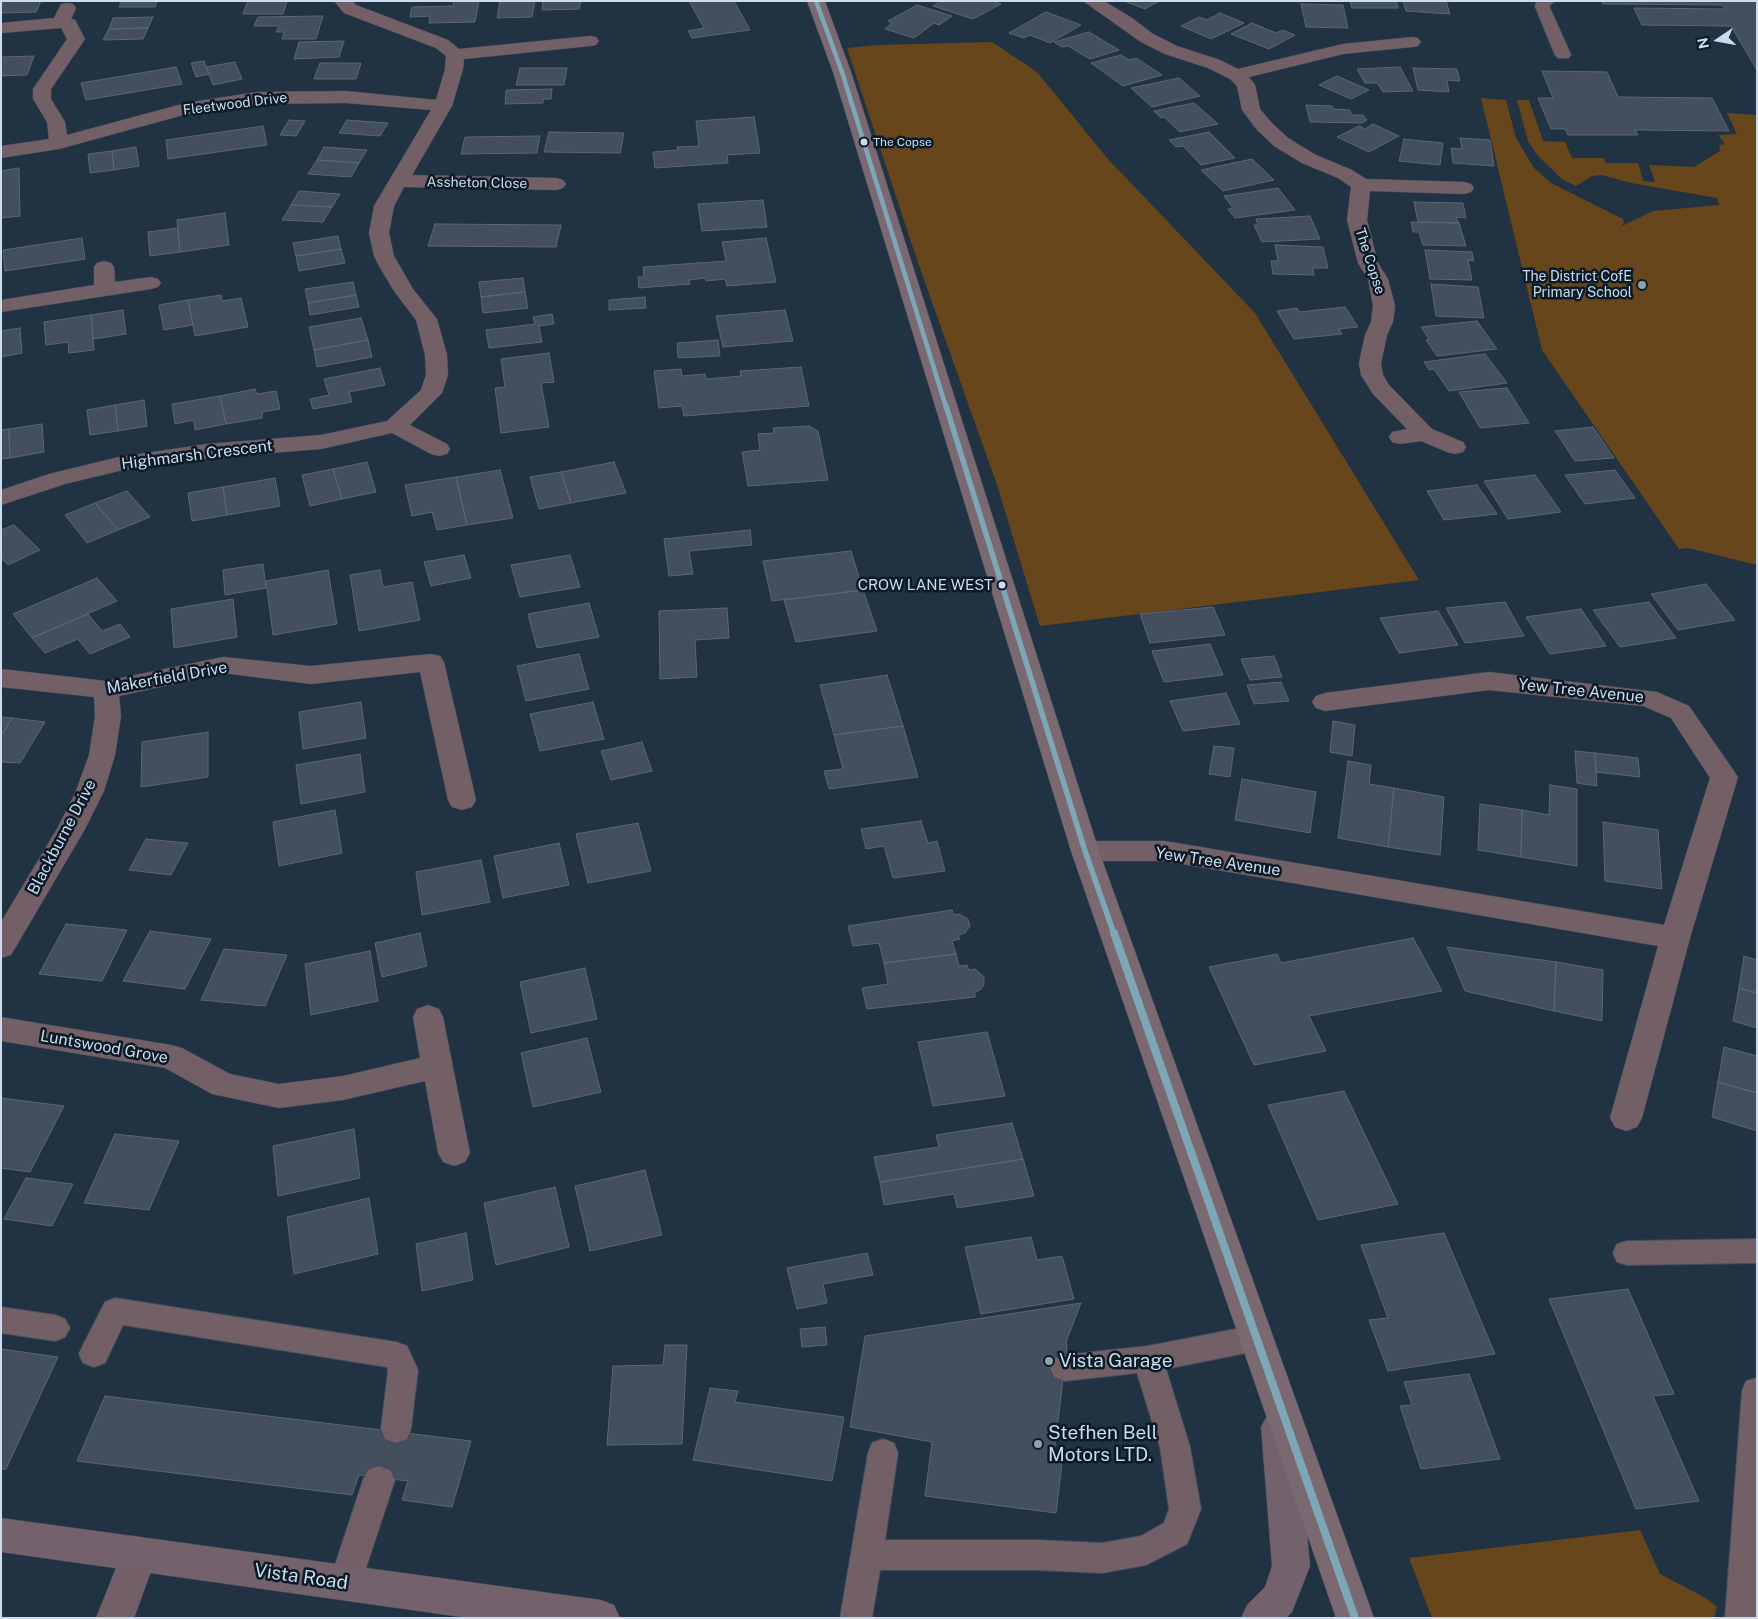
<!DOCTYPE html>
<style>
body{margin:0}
#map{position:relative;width:1758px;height:1619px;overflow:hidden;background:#213242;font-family:"Public Sans",sans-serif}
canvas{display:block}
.frame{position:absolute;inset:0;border:2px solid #cadcee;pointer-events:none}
.north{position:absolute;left:1693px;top:15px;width:50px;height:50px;-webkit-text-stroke:4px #0c1a26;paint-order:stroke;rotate:258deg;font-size:14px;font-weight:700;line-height:20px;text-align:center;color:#cadcee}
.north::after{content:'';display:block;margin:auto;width:18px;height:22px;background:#cadcee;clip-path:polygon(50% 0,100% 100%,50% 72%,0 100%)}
</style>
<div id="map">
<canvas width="1758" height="1619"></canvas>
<div class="frame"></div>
<div class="north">N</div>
</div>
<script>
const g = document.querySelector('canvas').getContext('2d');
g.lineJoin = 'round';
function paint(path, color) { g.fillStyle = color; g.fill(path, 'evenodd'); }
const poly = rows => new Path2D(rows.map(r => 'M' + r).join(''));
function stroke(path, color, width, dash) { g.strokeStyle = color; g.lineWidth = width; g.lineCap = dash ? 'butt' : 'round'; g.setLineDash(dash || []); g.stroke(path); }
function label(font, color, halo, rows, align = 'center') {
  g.font = font + ' "Public Sans",sans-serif'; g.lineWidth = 5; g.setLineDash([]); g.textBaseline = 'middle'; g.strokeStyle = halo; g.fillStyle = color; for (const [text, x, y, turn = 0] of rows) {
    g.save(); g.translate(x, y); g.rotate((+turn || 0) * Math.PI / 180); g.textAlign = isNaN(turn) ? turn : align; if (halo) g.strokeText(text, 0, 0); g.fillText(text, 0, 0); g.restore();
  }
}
paint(poly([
 [992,42,1037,72,1108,159,1255,313,1419,580,1040,626,997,485,916,257,847,48,877,45],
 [1481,98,1506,100,1516,138,1534,168,1551,183,1623,219,1624,223,1620,227,1653,211,1719,205,1717,198,1631,183,1602,175,1592,176,1576,186,1562,179,1538,156,1528,141,1517,100,1529,100,1543,141,1565,142,1572,158,1604,158,1605,163,1638,163,1643,181,1655,182,1649,165,1694,167,1720,151,1719,145,1725,144,1718,135,1737,134,1727,113,1757,115,1757,565,1689,548,1679,549,1542,350],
 [1640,1530,1660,1574,1706,1598,1717,1607,1714,1618,1432,1618,1409,1558]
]), '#66461a');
const building = poly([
 [1,1,41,1,36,12,1,13,1,1],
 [122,1,157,1,155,7,119,7,122,1],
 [248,1,287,1,283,14,243,14,248,1],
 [454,1,479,1,475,22,429,23,430,16,410,17,412,7,453,6,454,1],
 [500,1,535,1,532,17,497,18,500,1],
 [543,1,581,1,579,9,542,10,543,1],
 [689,1,734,1,750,30,692,38,688,31,704,28,689,1],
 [941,1,992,1,1001,4,973,19,933,6,941,1],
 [1124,1,1159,1,1145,9,1124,1],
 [1350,1,1396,1,1398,8,1352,8,1350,1],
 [1403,1,1446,1,1450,14,1406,11,1403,1],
 [1602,1,1757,1,1757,70,1731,26,1642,25,1634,8,1725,9,1723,5,1603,4,1602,1],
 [1301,4,1343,5,1348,28,1306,27,1301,4],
 [917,5,952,16,939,25,934,23,914,38,885,29,892,23,888,21,917,5],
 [1046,12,1081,25,1050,43,1030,35,1024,38,1009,33,1046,12],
 [1220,13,1244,23,1211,39,1181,26,1199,17,1207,20,1220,13],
 [323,16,316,39,282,39,284,32,276,32,279,26,254,26,258,17,323,16],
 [153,17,148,28,109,29,113,18,153,17],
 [1252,23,1276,33,1283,30,1295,35,1269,49,1231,34,1252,23],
 [148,28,143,39,103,40,109,29,148,28],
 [1089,32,1119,50,1090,59,1068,46,1062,47,1054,42,1089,32],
 [344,41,339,57,294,59,299,42,344,41],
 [1121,55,1129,60,1136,58,1162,75,1123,86,1091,63,1121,55],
 [34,56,27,75,1,76,1,57,34,56],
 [204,61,209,74,196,77,191,63,204,61],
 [235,62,242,79,213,85,206,67,235,62],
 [320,63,361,63,356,79,314,79,320,63],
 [176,67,182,84,86,100,81,83,176,67],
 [1400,67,1413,91,1383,92,1377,83,1365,83,1357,69,1400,67],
 [520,68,567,68,564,85,516,85,520,68],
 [1413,68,1457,69,1460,81,1447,80,1449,92,1418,90,1413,68],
 [1542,71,1607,72,1618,97,1712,98,1729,131,1635,130,1638,135,1568,135,1565,129,1551,129,1538,98,1553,98,1542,71],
 [1337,76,1369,90,1351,99,1319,85,1337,76],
 [1179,78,1200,96,1152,107,1131,88,1179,78],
 [552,89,551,99,543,99,543,103,505,104,506,90,552,89],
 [1194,103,1218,124,1180,132,1164,117,1161,118,1154,111,1194,103],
 [1306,105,1332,106,1333,109,1350,110,1351,115,1363,115,1367,120,1362,123,1310,122,1306,105],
 [754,117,760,153,727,155,728,163,655,168,653,152,678,150,677,147,699,146,696,121,754,117],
 [289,120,305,121,296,136,280,135,289,120],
 [347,120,388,123,380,136,339,133,347,120],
 [1373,124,1399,136,1369,152,1337,137,1359,126,1365,129,1373,124],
 [263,126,267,145,168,159,166,140,263,126],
 [549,132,624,133,620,153,544,152,549,132],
 [1209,132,1235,158,1201,165,1183,146,1176,147,1169,140,1209,132],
 [540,136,537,153,461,154,465,137,540,136],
 [1460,138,1490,140,1494,166,1453,163,1451,148,1462,149,1460,138],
 [1404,139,1443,143,1440,165,1399,161,1404,139],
 [136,147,139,166,114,170,112,151,136,147],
 [324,147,367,150,359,163,317,160,324,147],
 [112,151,114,170,90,173,88,154,112,151],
 [1252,159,1274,180,1223,191,1201,170,1252,159],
 [317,160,359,163,351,177,308,174,317,160],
 [19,168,20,216,1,218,1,171,19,168],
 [1278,188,1295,210,1235,218,1228,209,1233,208,1224,196,1278,188],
 [299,191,340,194,332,207,291,205,299,191],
 [763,200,767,227,702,231,698,204,763,200],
 [1414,202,1463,203,1466,218,1456,217,1459,223,1418,222,1414,202],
 [291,205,332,207,323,222,282,220,291,205],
 [225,213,229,245,180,252,177,220,225,213],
 [1310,216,1320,239,1262,242,1254,225,1258,225,1256,219,1310,216],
 [1411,222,1459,223,1466,246,1423,245,1419,232,1413,232,1411,222],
 [435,224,561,225,556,247,428,246,435,224],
 [178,228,180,252,150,256,148,232,178,228],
 [338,236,341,249,296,256,293,243,338,236],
 [82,238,85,259,5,271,3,250,82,238],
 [766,238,776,282,727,286,725,279,706,281,706,278,689,280,690,284,639,288,638,277,644,277,643,267,726,261,722,242,766,238],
 [1275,245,1323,247,1328,268,1313,268,1314,275,1273,274,1271,261,1278,261,1275,245],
 [341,249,345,263,299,271,296,256,341,249],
 [1425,250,1472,252,1474,261,1468,260,1472,280,1430,279,1425,250],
 [523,278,525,292,481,297,479,282,523,278],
 [353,282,356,295,308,303,305,289,353,282],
 [1431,284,1478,287,1484,318,1436,316,1431,284],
 [525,292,528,308,483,313,481,297,525,292],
 [221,295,222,301,241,298,248,327,195,336,188,300,221,295],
 [356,295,359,307,310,315,308,303,356,295],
 [645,297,646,308,609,310,609,300,645,297],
 [188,300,193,325,164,330,159,305,188,300],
 [1345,307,1358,327,1339,329,1342,334,1294,339,1277,311,1297,308,1299,312,1345,307],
 [123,310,126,334,93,339,91,315,123,310],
 [785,310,793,341,723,347,716,316,785,310],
 [552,314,554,324,539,326,542,342,489,348,486,330,535,324,533,317,552,314],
 [91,315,94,350,69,353,68,342,46,345,44,322,91,315],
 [361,318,368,340,314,350,309,327,361,318],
 [1477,321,1497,349,1437,356,1426,340,1429,339,1421,327,1477,321],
 [20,328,22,353,1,357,1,331,20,328],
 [368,340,372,357,317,367,314,350,368,340],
 [718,340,720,356,678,358,677,343,718,340],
 [549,353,554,382,541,383,549,427,501,433,495,388,505,387,501,359,549,353],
 [1485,354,1507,383,1449,391,1434,369,1429,370,1424,362,1485,354],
 [801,367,809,406,684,416,682,406,659,408,654,371,681,369,682,376,705,374,706,379,741,376,740,371,801,367],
 [380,368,385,385,349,392,352,402,313,409,310,399,329,395,324,379,380,368],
 [1507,388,1529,423,1480,428,1459,392,1507,388],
 [255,389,257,394,276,391,280,409,262,412,262,418,226,424,220,396,255,389],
 [220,396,226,424,195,430,194,420,175,424,172,404,220,396],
 [144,400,147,426,118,431,115,405,144,400],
 [115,405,118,431,90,435,87,410,115,405],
 [42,424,44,452,10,458,9,429,42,424],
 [809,426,818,431,828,480,748,486,742,452,760,450,758,434,774,433,773,428,809,426],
 [1593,427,1614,458,1575,461,1555,431,1593,427],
 [9,429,10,458,1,459,1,430,9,429],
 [367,462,376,492,342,499,333,469,367,462],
 [614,462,626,493,571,503,561,472,614,462],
 [333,469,342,499,310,506,302,475,333,469],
 [500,470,513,518,467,525,456,477,500,470],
 [1615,470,1635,498,1585,504,1565,475,1615,470],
 [561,472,571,503,539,509,530,477,561,472],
 [1535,475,1561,512,1508,519,1484,481,1535,475],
 [456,477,467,525,437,530,432,512,412,516,405,485,456,477],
 [275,478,280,506,227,515,223,487,275,478],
 [1477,485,1497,514,1444,520,1427,491,1477,485],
 [223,487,227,515,192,521,188,493,223,487],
 [127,491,150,517,118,530,95,503,127,491],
 [95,503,118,530,87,543,65,515,95,503],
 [14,525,40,550,8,565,1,558,1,530,14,525],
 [750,530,752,545,689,551,693,574,669,576,664,539,750,530],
 [851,551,863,590,772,601,763,561,851,551],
 [464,555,471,578,431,586,424,562,464,555],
 [570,555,580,587,520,597,511,565,570,555],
 [263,564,266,588,225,595,223,570,263,564],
 [328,570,337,624,273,635,266,581,328,570],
 [380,570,383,587,412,582,420,620,359,631,350,575,380,570],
 [97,578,117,601,32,638,13,614,97,578],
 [1706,584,1735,620,1678,630,1651,594,1706,584],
 [863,590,877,631,796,642,784,600,863,590],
 [233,599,237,637,174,648,171,609,233,599],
 [1505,602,1524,636,1465,643,1446,608,1505,602],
 [1649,602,1676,638,1620,647,1593,610,1649,602],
 [589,603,599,637,537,648,528,614,589,603],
 [1213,607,1225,635,1150,643,1140,614,1213,607],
 [727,608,729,638,695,640,697,677,660,679,659,611,727,608],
 [1581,609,1606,646,1550,654,1526,617,1581,609],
 [1438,611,1458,645,1399,653,1380,618,1438,611],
 [88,614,102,631,120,624,130,637,90,654,78,639,45,653,32,638,88,614],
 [1210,644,1223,675,1164,682,1152,651,1210,644],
 [579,654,589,689,526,701,517,666,579,654],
 [1274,656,1282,677,1250,680,1241,659,1274,656],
 [887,675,903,726,834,735,820,685,887,675],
 [1281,682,1289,701,1254,704,1247,685,1281,682],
 [1226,693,1240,724,1183,731,1170,701,1226,693],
 [361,702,366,738,303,749,299,712,361,702],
 [593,702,604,739,540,751,530,714,593,702],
 [1,717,12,718,1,736,1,717],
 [12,718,45,722,20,763,1,762,1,736,12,718],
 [1333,721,1355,725,1352,756,1330,752,1333,721],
 [903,726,918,777,829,789,824,771,843,769,834,735,903,726],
 [208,732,208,777,141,787,142,742,208,732],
 [642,742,652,771,611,780,601,751,642,742],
 [1214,746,1234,748,1230,777,1209,774,1214,746],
 [1575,751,1595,753,1597,786,1577,783,1575,751],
 [1595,753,1638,758,1640,777,1596,772,1595,753],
 [360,754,365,792,301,804,296,765,360,754],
 [1348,761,1371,765,1369,784,1394,788,1388,847,1338,838,1348,761],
 [1242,779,1316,792,1310,833,1235,820,1242,779],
 [1550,785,1577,789,1577,866,1521,857,1522,810,1549,815,1550,785],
 [1394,788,1444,797,1440,855,1388,847,1394,788],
 [1480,804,1522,810,1521,857,1478,850,1480,804],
 [335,810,342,853,279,866,273,822,335,810],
 [921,821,928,843,937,841,945,871,893,878,884,846,866,849,861,829,921,821],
 [1603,822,1658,830,1662,889,1605,881,1603,822],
 [638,823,651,871,588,883,576,834,638,823],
 [146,839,188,843,171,875,129,870,146,839],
 [559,843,569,885,503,898,494,856,559,843],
 [481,860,490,902,422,915,416,872,481,860],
 [952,910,954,915,959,914,968,919,970,926,965,933,958,935,960,939,952,941,956,954,884,963,879,943,853,946,848,926,952,910],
 [66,924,127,930,102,981,39,974,66,924],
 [150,931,211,939,185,989,123,981,150,931],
 [420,933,427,966,382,977,375,943,420,933],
 [1413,938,1442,991,1309,1016,1326,1051,1254,1065,1209,967,1277,954,1281,963,1413,938],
 [1447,947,1556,962,1554,1011,1465,991,1447,947],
 [224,949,287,955,265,1006,201,1000,224,949],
 [370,951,378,1001,311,1015,305,964,370,951],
 [956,954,959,966,967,965,969,970,975,969,984,977,984,985,980,990,975,992,975,997,867,1009,862,988,888,984,884,963,956,954],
 [1744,956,1757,960,1757,993,1739,988,1744,956],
 [1556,962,1603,970,1602,1021,1554,1011,1556,962],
 [585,968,597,1019,531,1033,520,982,585,968],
 [1739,988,1757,993,1757,1028,1733,1021,1739,988],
 [987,1032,1005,1096,933,1106,918,1042,987,1032],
 [587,1038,601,1092,533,1107,521,1053,587,1038],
 [1724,1047,1757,1056,1757,1093,1718,1082,1724,1047],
 [1718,1082,1757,1093,1757,1131,1712,1117,1718,1082],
 [1344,1091,1398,1204,1318,1220,1268,1105,1344,1091],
 [1,1098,64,1106,30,1172,1,1168,1,1098],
 [1012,1123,1023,1159,880,1182,874,1157,939,1147,936,1135,1012,1123],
 [354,1129,360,1178,278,1196,273,1146,354,1129],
 [115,1134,179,1141,149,1210,84,1203,115,1134],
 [1023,1159,1034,1196,957,1208,954,1194,884,1205,880,1182,1023,1159],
 [645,1170,662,1235,590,1251,575,1186,645,1170],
 [26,1178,73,1184,52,1226,4,1219,26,1178],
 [555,1187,569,1247,496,1265,484,1203,555,1187],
 [369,1198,378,1254,294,1274,287,1217,369,1198],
 [466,1233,473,1280,422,1291,416,1244,466,1233],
 [1444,1233,1495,1354,1388,1371,1369,1320,1388,1318,1361,1245,1444,1233],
 [1031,1237,1037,1260,1062,1256,1074,1299,981,1314,965,1247,1031,1237],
 [867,1253,873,1275,823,1284,827,1303,797,1309,787,1268,867,1253],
 [1628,1289,1674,1394,1653,1396,1699,1501,1636,1509,1549,1299,1628,1289],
 [1081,1303,1066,1342,1067,1347,1054,1453,1063,1455,1056,1513,925,1496,932,1442,850,1427,865,1336,1081,1303],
 [825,1327,827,1345,802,1347,800,1329,825,1327],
 [665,1345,687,1345,682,1444,607,1445,613,1366,663,1365,665,1345],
 [1,1349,58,1357,6,1469,1,1469,1,1349],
 [1469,1374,1500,1459,1421,1469,1400,1406,1412,1405,1404,1382,1469,1374],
 [710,1388,738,1391,735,1402,844,1417,832,1481,693,1460,710,1388],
 [105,1396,471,1441,452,1507,402,1500,408,1481,359,1475,352,1495,77,1461,105,1396]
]);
paint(building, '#444f5d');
stroke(building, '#5b6675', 1);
const lane = poly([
 [1537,1,1555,1,1549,6,1571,55,1568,58,1558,58,1555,55,1535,6,1537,1],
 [1757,1239,1757,1263,1627,1265,1617,1262,1613,1253,1617,1244,1627,1241,1757,1239],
 [115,1298,396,1342,407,1346,418,1370,411,1429,407,1439,396,1443,385,1439,381,1429,388,1370,387,1367,123,1325,105,1363,94,1367,83,1363,79,1354,83,1345,105,1302,115,1298],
 [1,1307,55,1315,65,1319,70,1328,65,1337,55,1341,1,1333,1,1307],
 [1256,1325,1266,1329,1271,1338,1266,1347,1256,1351,1166,1369,1190,1447,1201,1509,1187,1544,1146,1565,1102,1573,1036,1570,880,1570,872,1618,840,1618,868,1453,872,1443,883,1439,894,1443,898,1453,885,1540,1036,1540,1102,1543,1141,1536,1164,1523,1169,1509,1160,1447,1137,1373,1065,1381,1054,1377,1050,1368,1054,1359,1065,1355,1148,1346,1256,1325],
 [1757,1378,1757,1618,1725,1618,1742,1391,1746,1381,1757,1378],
 [379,1466,390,1470,395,1480,361,1583,356,1594,345,1598,334,1594,329,1583,363,1480,368,1470,379,1466]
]);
const street = poly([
 [334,1,352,1,356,5,448,40,459,49,590,36,596,37,599,41,596,45,590,46,464,59,463,69,452,106,412,175,556,178,563,180,566,184,563,188,556,190,404,187,394,206,389,233,394,256,413,289,437,319,447,355,448,375,442,393,410,425,447,444,450,449,447,454,439,456,431,454,392,433,321,449,207,458,119,471,65,484,1,505,1,490,49,474,119,457,207,444,321,435,387,421,421,390,426,375,425,355,416,320,394,291,379,266,374,256,369,233,374,206,431,110,346,103,257,104,187,114,59,149,1,158,1,146,49,139,47,122,33,99,33,89,67,39,61,28,1,33,1,23,54,18,61,4,67,3,73,4,76,8,71,19,75,20,85,39,51,89,51,99,65,122,67,135,186,103,257,92,346,91,436,100,445,69,446,56,436,48,344,13,334,1],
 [1083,1,1104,1,1132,18,1153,34,1177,46,1220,60,1238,69,1343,44,1412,37,1418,38,1421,42,1418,46,1412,47,1343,54,1249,77,1255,85,1260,109,1271,122,1288,138,1316,155,1352,170,1366,179,1464,182,1471,184,1474,188,1471,192,1464,194,1370,191,1367,220,1378,263,1388,279,1395,306,1393,322,1387,335,1381,363,1383,375,1389,385,1432,429,1463,442,1466,447,1463,452,1455,454,1447,452,1421,441,1400,444,1392,442,1389,437,1392,432,1407,429,1373,394,1361,375,1359,363,1365,335,1371,322,1373,306,1368,279,1358,263,1347,220,1351,187,1338,178,1302,163,1274,146,1257,130,1242,110,1237,86,1230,79,1208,68,1165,54,1141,42,1083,1],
 [104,261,111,263,114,267,115,282,151,277,158,279,161,283,158,287,151,289,1,312,1,300,94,285,94,267,97,263,104,261],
 [431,654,440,656,444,662,476,800,472,807,462,810,452,807,448,800,420,672,311,684,223,673,119,696,121,716,115,755,104,791,85,829,11,955,1,958,1,922,58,827,76,791,89,755,95,716,94,697,1,687,1,669,106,681,223,657,311,666,431,654],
 [1489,672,1657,692,1689,706,1738,777,1690,938,1642,1118,1637,1127,1626,1131,1615,1127,1610,1118,1658,946,1165,861,1085,861,1075,858,1071,851,1075,844,1085,841,1165,841,1664,925,1710,778,1671,718,1643,706,1489,690,1325,711,1316,708,1312,702,1316,696,1325,693,1489,672],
 [428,1005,439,1009,443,1017,470,1153,465,1162,454,1166,443,1162,438,1153,425,1081,343,1100,279,1108,212,1094,165,1068,1,1041,1,1017,171,1045,182,1048,230,1074,279,1084,343,1076,420,1058,413,1017,417,1009,428,1005],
 [139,1537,152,1543,157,1555,134,1618,96,1618,126,1543,139,1537]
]);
const secondary = poly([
 [1279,1411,1291,1416,1297,1427,1310,1566,1292,1612,1286,1618,1241,1618,1247,1605,1265,1587,1272,1566,1261,1427,1267,1416,1279,1411],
 [1,1518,601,1600,614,1605,620,1618,468,1618,1,1552,1,1518]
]);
const primary = poly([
 [807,1,825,1,851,72,1099,851,1374,1618,1336,1618,1071,851,833,72,807,1]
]);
stroke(lane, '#3f4d5b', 2);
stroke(street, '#3f4d5b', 1);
stroke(secondary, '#3f4d5b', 1);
stroke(primary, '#3f4d5b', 1);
paint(lane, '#736067');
paint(street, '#736067');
paint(secondary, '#73616b');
paint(primary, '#7b6972');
stroke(poly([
 [816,1,842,72,946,407]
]), '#7da6b6', 4.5);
stroke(poly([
 [946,406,1085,851,1114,934]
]), '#7da6b6', 5.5);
stroke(poly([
 [1114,933,1355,1618]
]), '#7da6b6', 8);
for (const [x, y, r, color] of [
 [864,142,4.5,"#cadcee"],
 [1642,285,5,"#8fa0b2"],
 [1002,585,4.5,"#cadcee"],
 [1049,1361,5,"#8fa0b2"],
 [1038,1444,5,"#8fa0b2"]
]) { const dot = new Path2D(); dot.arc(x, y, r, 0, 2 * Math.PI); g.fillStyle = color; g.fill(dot); stroke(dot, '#0c1a26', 2); }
label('12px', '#cadcee', '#0c1a26', [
 ["The Copse",873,142]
], 'left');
label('14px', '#cadcee', '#0c1a26', [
 ["Fleetwood Drive",235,104,-7],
 ["Assheton Close",477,183,1],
 ["The Copse",1370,261,72]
]);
label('14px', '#cadcee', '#0c1a26', [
 ["The District CofE",1632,277],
 ["Primary School",1632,293]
], 'right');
label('15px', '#cadcee', '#0c1a26', [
 ["CROW LANE WEST",993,585]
], 'right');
label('16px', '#cadcee', '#0c1a26', [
 ["Highmarsh Crescent",197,455,-7],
 ["Makerfield Drive",167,678,-10],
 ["Yew Tree Avenue",1581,691,6],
 ["Blackburne Drive",62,837,-62],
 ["Yew Tree Avenue",1218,862,8],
 ["Luntswood Grove",104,1047,10]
]);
label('19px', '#cadcee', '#0c1a26', [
 ["Vista Garage",1059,1361],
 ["Stefhen Bell",1048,1433],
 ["Motors LTD.",1048,1455]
], 'left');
label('19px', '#cadcee', '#0c1a26', [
 ["Vista Road",301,1577,8]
]);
</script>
